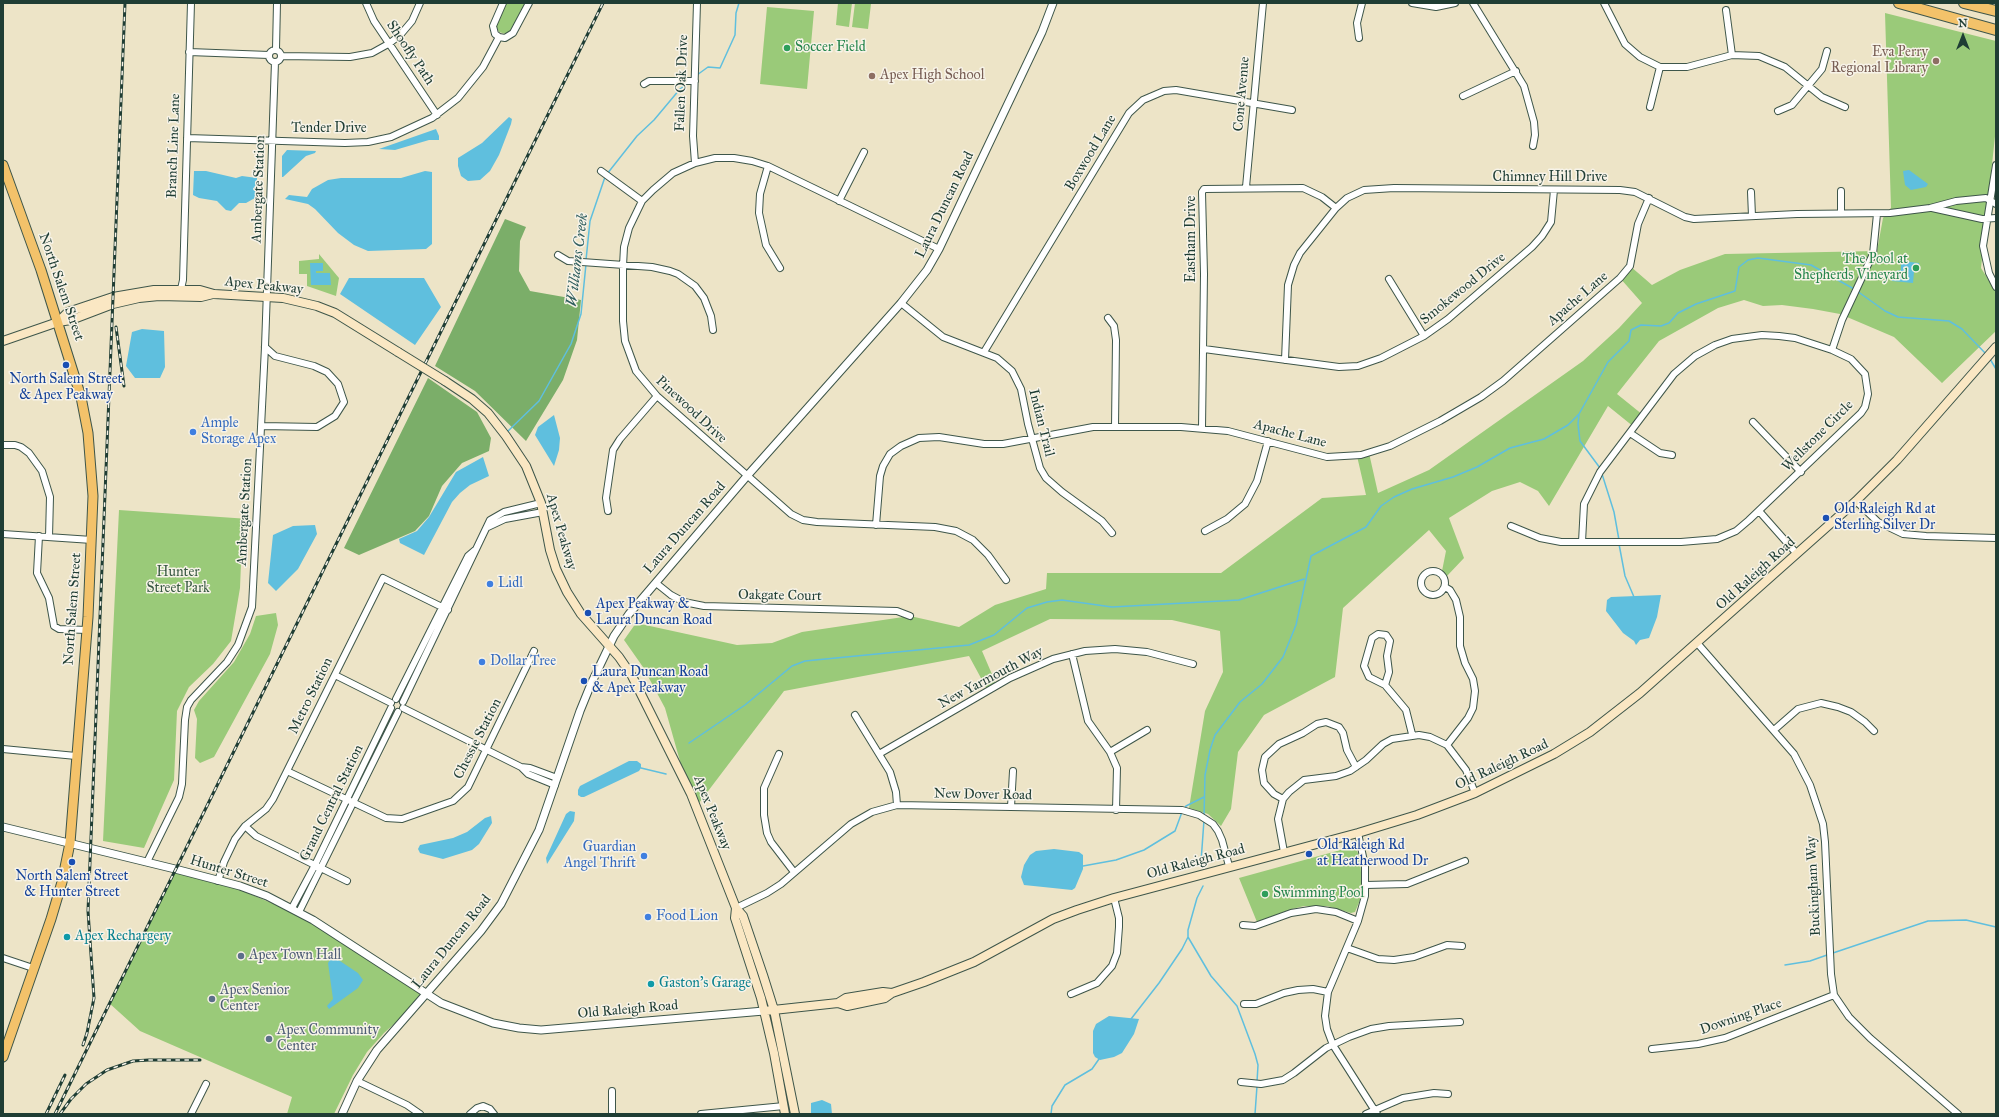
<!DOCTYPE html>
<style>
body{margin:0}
#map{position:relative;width:1999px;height:1117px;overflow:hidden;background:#ede4c7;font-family:"IM FELL Great Primer",serif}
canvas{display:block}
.frame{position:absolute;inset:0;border:4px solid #1f3d34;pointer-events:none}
.north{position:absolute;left:1943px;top:16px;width:40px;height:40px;-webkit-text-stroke:3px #f7f3e8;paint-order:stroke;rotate:0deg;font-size:11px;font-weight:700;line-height:16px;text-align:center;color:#1f3d34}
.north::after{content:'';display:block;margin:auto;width:14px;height:18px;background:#1f3d34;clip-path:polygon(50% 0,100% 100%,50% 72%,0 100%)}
</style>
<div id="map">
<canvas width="1999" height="1117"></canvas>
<div class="frame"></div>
<div class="north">N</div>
</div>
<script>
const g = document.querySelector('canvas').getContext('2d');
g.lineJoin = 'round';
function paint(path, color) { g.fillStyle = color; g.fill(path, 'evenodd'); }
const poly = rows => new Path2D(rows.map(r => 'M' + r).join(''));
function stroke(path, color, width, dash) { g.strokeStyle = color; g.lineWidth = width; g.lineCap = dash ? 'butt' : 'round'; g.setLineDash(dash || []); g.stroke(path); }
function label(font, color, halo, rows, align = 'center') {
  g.font = font + ' "IM FELL Great Primer",serif'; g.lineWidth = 3; g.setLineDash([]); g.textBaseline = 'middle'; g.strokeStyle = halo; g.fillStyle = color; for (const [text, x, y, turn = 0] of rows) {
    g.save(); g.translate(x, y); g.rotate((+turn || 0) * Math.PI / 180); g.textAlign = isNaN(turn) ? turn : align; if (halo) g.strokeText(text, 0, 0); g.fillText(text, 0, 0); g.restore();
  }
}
paint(poly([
 [506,3,526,3,513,30,506,34,499,32,496,26],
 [838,3,852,3,849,27,836,25],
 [855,3,871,4,868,29,852,27],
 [767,7,814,11,807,89,760,84],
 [1885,13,1996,41,1996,127,1981,268,1996,292,1996,331,1942,383,1894,337,1840,314,1813,309,1782,305,1763,306,1744,300,1718,308,1659,341,1617,394,1643,415,1634,427,1608,406,1549,506,1538,491,1520,482,1492,491,1449,518,1464,558,1447,576,1442,571,1446,551,1429,530,1343,608,1335,677,1264,715,1238,752,1231,809,1221,826,1208,814,1189,808,1205,711,1223,672,1220,631,1172,620,1050,619,982,651,997,686,988,691,969,656,784,691,696,807,687,786,665,708,643,667,624,640,636,623,737,645,772,643,802,632,910,616,959,627,995,605,1046,589,1047,573,1221,573,1322,498,1366,495,1357,456,1369,453,1378,493,1429,470,1583,361,1619,328,1642,303,1620,278,1630,266,1652,285,1680,270,1725,254,1877,251,1883,218,1891,208],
 [319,254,339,278,336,296,307,286,307,274,299,274,299,261,319,259],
 [119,510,249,519,246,551,241,563,240,588,231,641,213,664,189,687,177,711,174,780,144,848,103,841],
 [276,613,278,625,270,654,214,757,200,763,195,758,197,719,194,710,199,701,234,662,250,634,256,616],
 [1355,846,1360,858,1362,887,1360,900,1355,912,1351,913,1327,906,1304,906,1292,909,1257,922,1239,878],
 [174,871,238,889,300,915,426,995,384,1033,367,1052,353,1075,334,1114,287,1114,292,1097,140,1031,109,1003]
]), '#9aca79');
paint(poly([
 [505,219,526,227,520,241,519,271,530,291,581,300,577,340,563,380,526,441,475,391,435,366],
 [428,378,477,412,491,438,489,451,462,463,442,486,429,516,415,531,359,555,344,548]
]), '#7bae69');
paint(poly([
 [509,117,512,119,511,124,499,155,490,171,480,180,468,181,461,176,458,166,458,158,482,143],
 [436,129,439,136,439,140,429,140,395,150,379,149],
 [287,150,316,151,315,153,306,156,283,177,282,177,282,156],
 [1909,170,1928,184,1926,187,1911,190,1905,185,1903,171],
 [194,171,206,171,236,178,242,176,257,178,257,188,255,198,246,203,239,203,231,211,226,210,217,201,199,198,193,195],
 [425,171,432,172,432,244,426,249,368,251,354,245,338,233,315,209,308,204,285,199,289,195,307,197,312,189,328,180,341,178,401,178],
 [1901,261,1919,263,1920,270,1914,272,1913,283,1892,281,1891,272,1901,270],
 [310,263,323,263,323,271,316,271,316,273,330,273,331,285,311,285],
 [349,278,424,278,441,307,415,345,340,294],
 [142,329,164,331,165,367,160,378,135,378,126,366,132,332],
 [554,415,560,438,559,450,554,466,535,435,538,427],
 [483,457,489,476,470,485,460,493,452,502,424,555,400,543,399,539,417,531,429,517,456,472],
 [315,525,317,534,298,569,276,591,268,583,273,535,293,526],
 [1661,595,1657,617,1649,638,1640,640,1636,645,1634,641,1623,633,1606,611,1607,600,1611,597],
 [629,761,637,761,641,764,641,768,639,771,584,797,581,797,578,795,578,790,580,786],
 [570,811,575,812,574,821,547,864,546,858,566,814],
 [491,816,492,823,479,844,472,850,443,859,420,853,418,849,420,845,453,838,467,832,485,818],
 [1054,849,1079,852,1083,855,1083,869,1075,888,1072,890,1024,885,1021,877,1024,865,1030,855,1036,851],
 [337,959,358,973,363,980,358,988,329,1009,327,1006,333,999,328,963,330,960],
 [1109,1016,1139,1019,1134,1034,1122,1053,1114,1057,1100,1060,1095,1057,1093,1053,1093,1031,1096,1024],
 [822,1100,831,1104,832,1114,811,1114,811,1103]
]), '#5fbfde');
stroke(poly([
 [697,75,708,67,720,68,735,35,736,13,739,3],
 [607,174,637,136,654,120,680,89,688,83],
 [586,260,590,221,605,177],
 [1857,291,1885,311,1898,317,1949,321,1962,329,1986,354],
 [1990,359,1996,369],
 [1579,414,1578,424,1580,441,1600,468],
 [507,432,539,401,571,344,581,314,586,264],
 [1602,474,1614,512,1619,540],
 [1619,544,1625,576,1634,597],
 [689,743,745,705,792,666,805,661,969,645,994,635,1027,608,1047,602,1062,600,1112,607,1239,600,1304,579],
 [641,768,666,774],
 [1184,809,1186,806,1204,797],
 [1204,816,1205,775,1210,750,1215,735,1240,702,1262,684,1283,657,1296,625,1311,556,1366,527,1381,506,1394,497,1412,489,1453,477,1477,467,1510,448,1544,439,1568,425,1579,414,1608,362,1629,341,1631,330,1641,325,1661,326,1669,323,1678,313,1696,304,1735,291,1739,267,1748,260,1758,258,1811,265,1854,289],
 [1201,862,1204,820],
 [1083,866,1116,860,1144,850,1175,831,1182,812],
 [1203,886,1197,898,1188,930,1188,937,1211,976,1237,1006,1255,1054,1258,1065,1257,1082],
 [1833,953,1928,921,1966,920,1996,927],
 [1785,965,1810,961,1827,955],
 [1131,1019,1159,983,1182,949,1188,937],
 [1051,1114,1052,1106,1065,1085,1092,1069,1099,1059],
 [1255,1114,1257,1086]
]), '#5fbfde', 1.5);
const minor = poly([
 [366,3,374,21,437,115],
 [503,3,493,26,495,34,499,37,505,38,513,33,529,3],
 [1412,3,1436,7,1455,3],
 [1473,3,1524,86,1534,122,1535,135,1533,146],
 [1604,3,1625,44,1640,57,1660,67,1687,67,1732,55,1759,56,1785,67,1822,97,1845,107],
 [1726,10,1732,55],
 [1359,38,1357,23,1362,3],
 [276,49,277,3],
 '269 56a6 6 0 1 1 12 0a6 6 0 1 1-12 0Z',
 [189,52,269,55],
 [282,56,350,57,372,53,390,43,401,34,412,21,420,3],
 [644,84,649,81,695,81],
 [1463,96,1516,71],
 [1650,107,1660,67],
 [1778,111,1792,105,1822,69,1827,51],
 [187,138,345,143,368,142,391,137,432,118,458,98,483,67,499,37],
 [695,163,693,136,697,3],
 [1996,165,1983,246,1989,273,1996,287],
 [768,166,760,194,759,213,766,245,780,268],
 [601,171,642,201],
 [1246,187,1263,3],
 [1751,192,1752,216],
 [839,201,864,152],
 [1932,208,1982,219,1996,218],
 [1841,213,1841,191],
 [939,249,768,166,752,161,734,158,715,158,695,163,673,173,653,190,642,201,629,228,624,247,623,266,623,321,625,341,636,371,657,396,791,514,803,520,817,522,935,527,956,531,973,540,988,555,1006,580],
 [558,255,568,261,652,267,670,271,678,274,695,286,704,298,711,316,713,330],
 [1389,279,1424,336],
 [181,289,183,280,191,3],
 [901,303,943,337,997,358,1012,371,1021,389,1028,424,1040,468,1046,478,1062,492,1102,521,1112,533],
 [1108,318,1114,326,1116,340,1115,427],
 [1204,349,1339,367,1358,366,1381,358,1424,336,1448,319,1532,247,1542,236,1551,222,1554,190],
 [1832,350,1842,320,1873,254,1877,214],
 [984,352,1129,113,1143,100,1164,91,1176,90,1292,110],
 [1285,360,1288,285,1294,265,1300,253,1336,208,1347,198,1364,190,1394,188,1620,190,1635,192,1685,217,1694,219,1797,214,1890,213,1930,208,1956,201,1986,198,1996,204],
 [1753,422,1801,472],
 [262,426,317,427,335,416,344,402,338,384,327,372,314,366,275,356,265,347],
 [1202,428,1204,274,1202,192,1204,189,1303,188,1322,197,1336,208],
 [1630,433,1660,453,1672,455],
 [3,445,15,445,21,447,29,453,42,471,50,497,49,537],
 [1856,501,1878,522,1903,534,1926,536,1996,538],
 [608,511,606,498,613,450,620,439,657,396],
 [1759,511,1797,554],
 [876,525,880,476,883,466,890,454,901,446,919,438,939,437,984,444,1003,444,1093,427,1181,427,1228,431,1327,457,1361,455,1390,446,1440,421,1481,397,1503,381,1620,278,1630,266,1638,224,1649,198],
 [1511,526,1540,538,1561,542,1681,542,1717,539,1736,531,1749,520,1861,413,1865,407,1868,394,1865,374,1851,359,1832,350,1795,338,1779,336,1762,335,1732,339,1715,345,1695,356,1674,374,1600,472,1584,504,1582,542],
 [488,527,505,519,543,512],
 [1205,531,1227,519,1245,504,1257,481,1268,441],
 [3,534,92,540],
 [39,536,37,573,49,598,54,626,59,629,87,630],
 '1421 583a12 12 0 1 1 24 0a12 12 0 1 1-24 0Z',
 [656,583,671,595,684,602,704,606,897,611,910,616],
 [1445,587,1450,590,1456,600,1460,617,1460,646,1465,663,1473,679,1475,691,1473,708,1468,718,1447,745],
 [1698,644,1794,754,1810,785,1823,824,1825,842,1831,974,1834,995,1849,1017,1870,1038,1958,1114],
 [1072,654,1088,721,1110,752,1117,768,1116,810],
 [335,675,391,703],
 [1385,685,1369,677,1364,666,1372,638,1378,634,1386,635,1390,641,1387,656,1389,672,1385,685,1406,710,1412,734],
 [396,699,468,556,475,550],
 [403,702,490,520,504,512,541,503],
 [403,708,521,767,528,774,555,785],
 [855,715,890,772,896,792,897,805],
 [1774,730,1798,709,1821,703,1838,707,1851,712,1865,722,1874,731],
 [3,749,76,756],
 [1110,752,1147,730],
 [779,754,764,788,764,815,767,833,771,842,794,872],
 [879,754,1010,678,1053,659,1085,651,1115,649,1147,652,1193,664],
 [521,767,530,768,557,778],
 [287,771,386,818,402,819,453,801,468,787,534,651],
 [1283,799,1274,794,1264,783,1262,770,1265,757,1279,744,1303,733,1317,724,1326,722,1339,727,1343,733,1347,750,1356,767],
 [1011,807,1013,771],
 [245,826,256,836,347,881],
 [1358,833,1365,866,1365,896,1358,921,1328,992,1325,1016,1327,1029,1333,1045,1377,1114],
 [1284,852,1278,819,1283,799,1289,792,1304,780,1336,776,1350,771,1366,760,1383,744,1392,739,1419,735,1430,737,1447,745,1466,770,1475,793],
 [147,862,179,797,182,784,185,720,187,707,191,700,227,662,238,645,252,607,265,347,275,62],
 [218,881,224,862,235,839,245,826,266,809,273,799,383,578,448,610],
 [1366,885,1407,884,1465,861],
 [292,908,315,865,391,708],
 [736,908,767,893,781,884,851,824,872,812,897,805,1182,810,1199,815,1213,824,1218,831,1222,840,1229,866],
 [299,912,398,712],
 [1243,925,1255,926,1291,913,1316,909,1336,912,1358,921],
 [1347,948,1378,959,1394,960,1414,957,1447,945,1462,946],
 [3,958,33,968],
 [1071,994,1097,983,1112,966,1117,953,1119,927,1119,918,1114,898],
 [1244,1004,1256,1004,1284,993,1298,990,1313,989,1328,992],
 [1652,1049,1698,1044,1725,1038,1834,995],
 [357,1081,407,1105,420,1114],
 [1241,1082,1261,1084,1283,1080,1294,1073,1326,1048,1349,1037,1371,1029,1389,1026,1460,1022],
 [612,1091,612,1114],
 [191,1114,206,1084],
 [470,1114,477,1108,483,1106,490,1109,494,1114],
 [701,1114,784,1106],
 [1366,1114,1403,1098,1434,1093,1448,1094]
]);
const tertiary = poly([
 [3,827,175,869,240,886,267,896,313,920,441,1003,493,1023,519,1028,541,1030,764,1011],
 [342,1114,357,1081,377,1050,481,931,501,904,539,830,580,711,591,684,614,636,629,614,747,476,901,303,927,270,939,249,1042,32,1053,3]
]);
const secondary = poly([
 [58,322,68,312,113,297,154,290,200,290,214,294,283,298,317,306,335,313,398,352],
 [3,341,58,322,71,320,113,304,139,298,159,296,201,297,213,294],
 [445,381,472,399,488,413,506,436,526,466,541,503,550,550,556,569,567,592,581,614,619,657,632,676,691,794,736,908,743,916,763,975,774,1010,795,1114],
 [736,908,735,918,761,998,774,1053,785,1114],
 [838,1003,846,998,883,992,892,993],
 [764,1011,838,1003,847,1006,885,998,892,993,924,982,974,962,1053,919,1077,910,1114,898,1358,833,1417,815,1475,793,1554,754,1590,732,1640,693,1856,501,1897,460,1996,347]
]);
const primary = poly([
 [3,165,41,270,81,397,88,433,93,496,88,617,70,843,62,882,51,919,3,1057]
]);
const trunk = poly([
 [1899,3,1996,30],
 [1964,3,1996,11]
]);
stroke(minor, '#3e564a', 8);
stroke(tertiary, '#3e564a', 9);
stroke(secondary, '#3e564a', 10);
stroke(primary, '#3e564a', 11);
stroke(trunk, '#3e564a', 12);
stroke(minor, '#fff', 6);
stroke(tertiary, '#fff', 7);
stroke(secondary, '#fae7c3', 8);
stroke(primary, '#f3c26a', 9);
stroke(trunk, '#f3c26a', 10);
const rail = poly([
 [116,327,124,386],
 [83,1045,87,1033,94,998,88,911,125,3],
 [46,1114,65,1075],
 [55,1114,603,3],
 [60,1114,71,1099,86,1084,107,1070,133,1061,149,1060,200,1060]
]);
stroke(rail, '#1f3d34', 3);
stroke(rail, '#f7f3e8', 1.5, [4.5]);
const secondaryBridge = poly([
 [398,352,445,381]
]);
stroke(secondaryBridge, '#3e564a', 10, []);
stroke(secondaryBridge, '#fae7c3', 8);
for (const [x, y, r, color] of [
 [787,48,4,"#2e9e5b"],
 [1936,61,4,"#8d6e63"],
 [872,76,4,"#8d6e63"],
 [1916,268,4,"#2e9e5b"],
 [66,365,4,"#1a4fb4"],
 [193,432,4,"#3f7fe0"],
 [1826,518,4,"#1a4fb4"],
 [490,584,4,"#3f7fe0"],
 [588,613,4,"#1a4fb4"],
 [482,662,4,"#3f7fe0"],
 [584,681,4,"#1a4fb4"],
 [1309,854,4,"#1a4fb4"],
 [644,856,4,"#3f7fe0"],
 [72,862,4,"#1a4fb4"],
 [1265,894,4,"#2e9e5b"],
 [648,917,4,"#3f7fe0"],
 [67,937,4,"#0f9aa8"],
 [241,956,4,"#5c6f8a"],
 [651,984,4,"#0f9aa8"],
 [212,999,4,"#5c6f8a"],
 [269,1039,4,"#5c6f8a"]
]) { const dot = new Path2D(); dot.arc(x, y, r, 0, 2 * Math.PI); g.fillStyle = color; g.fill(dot); stroke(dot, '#f7f3e8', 1.5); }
label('14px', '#27864d', '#f7f3e8', [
 ["Soccer Field",795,48],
 ["The Pool at",1908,260,"right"],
 ["Shepherds Vineyard",1908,276,"right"],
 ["Swimming Pool",1273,894]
], 'left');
label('14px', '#1f3d34', '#f7f3e8', [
 ["Shoofly Path",410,53,56],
 ["Fallen Oak Drive",682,83,-88],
 ["Cone Avenue",1242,94,-85],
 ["Tender Drive",329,129],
 ["Branch Line Lane",174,146,-88],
 ["Boxwood Lane",1091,153,-59],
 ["Chimney Hill Drive",1550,178],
 ["Ambergate Station",259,189,-88],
 ["Laura Duncan Road",945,205,-64],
 ["Eastham Drive",1192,239,-90],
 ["Apex Peakway",264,286,6],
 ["North Salem Street",61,287,71],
 ["Smokewood Drive",1463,289,-39],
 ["Apache Lane",1578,299,-41],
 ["Pinewood Drive",691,410,43],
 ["Indian Trail",1041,423,76],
 ["Apache Lane",1290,434,15],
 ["Wellstone Circle",1818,436,-45],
 ["Ambergate Station",245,512,-87],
 ["Laura Duncan Road",685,528,-49],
 ["Apex Peakway",561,532,74],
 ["Old Raleigh Road",1756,574,-42],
 ["Oakgate Court",780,596,1],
 ["North Salem Street",73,609,-86],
 ["New Yarmouth Way",991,678,-28],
 ["Metro Station",311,696,-64],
 ["Chessie Station",478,739,-63],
 ["Old Raleigh Road",1502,765,-25],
 ["New Dover Road",983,795,1],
 ["Grand Central Station",332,803,-64],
 ["Apex Peakway",712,813,68],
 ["Old Raleigh Road",1196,862,-15],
 ["Hunter Street",229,872,17],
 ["Buckingham Way",1814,886,-93],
 ["Laura Duncan Road",452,942,-51],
 ["Old Raleigh Road",628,1010,-5],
 ["Downing Place",1741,1017,-19]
]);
label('14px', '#785e54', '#f7f3e8', [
 ["Eva Perry",1928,53],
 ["Regional Library",1928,69],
 ["Apex High School",880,76,"left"]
], 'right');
label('14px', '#164399', '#f7f3e8', [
 ["North Salem Street",66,380,"center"],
 ["& Apex Peakway",66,396,"center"],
 ["Old Raleigh Rd at",1834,510],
 ["Sterling Silver Dr",1834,526],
 ["Apex Peakway &",596,605],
 ["Laura Duncan Road",596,621],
 ["Laura Duncan Road",592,673],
 ["& Apex Peakway",592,689],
 ["Old Raleigh Rd",1317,846],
 ["at Heatherwood Dr",1317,862],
 ["North Salem Street",72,877,"center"],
 ["& Hunter Street",72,893,"center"]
], 'left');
label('14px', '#366cbe', '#f7f3e8', [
 ["Ample",201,424],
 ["Storage Apex",201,440],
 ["Lidl",498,584],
 ["Dollar Tree",490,662],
 ["Guardian",636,848,"right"],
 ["Angel Thrift",636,864,"right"],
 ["Food Lion",656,917]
], 'left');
label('14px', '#385942', '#f7f3e8', [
 ["Hunter",178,573],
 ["Street Park",178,589]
]);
label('14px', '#0d838f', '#f7f3e8', [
 ["Apex Rechargery",75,937],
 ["Gaston's Garage",659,984]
], 'left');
label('14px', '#4e5e75', '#f7f3e8', [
 ["Apex Town Hall",249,956],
 ["Apex Senior",220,991],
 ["Center",220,1007],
 ["Apex Community",277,1031],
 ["Center",277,1047]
], 'left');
label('italic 15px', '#2f5e5e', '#f7f3e8', [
 ["Williams Creek",578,260,-83]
]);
</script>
